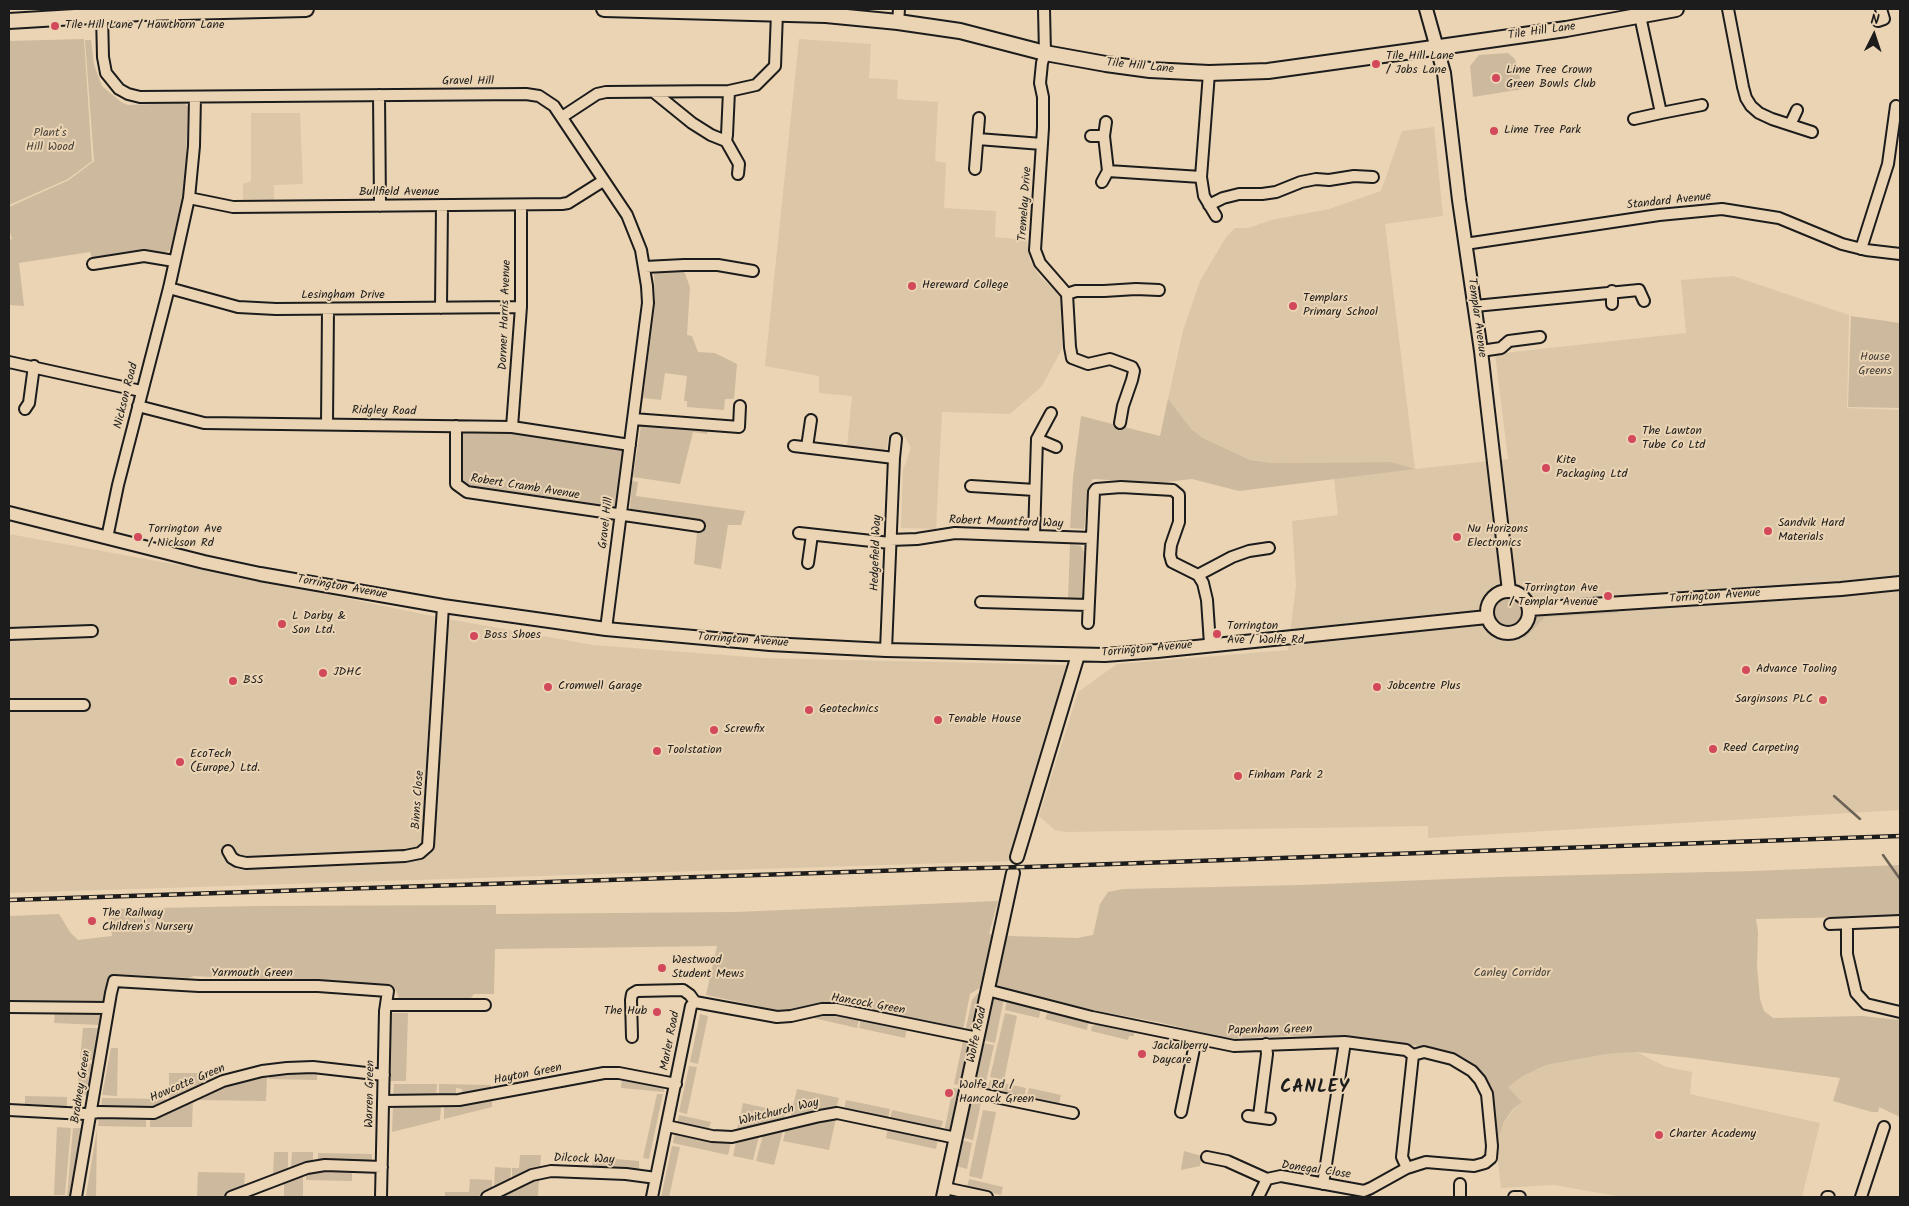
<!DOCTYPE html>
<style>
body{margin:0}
#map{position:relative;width:1909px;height:1206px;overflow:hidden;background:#ebd4b3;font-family:Kalam,sans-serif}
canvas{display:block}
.frame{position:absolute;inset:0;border:10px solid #1c1c1c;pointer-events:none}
.north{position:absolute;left:1849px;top:10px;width:50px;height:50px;-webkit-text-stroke:4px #ebd4b3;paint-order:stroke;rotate:4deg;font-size:14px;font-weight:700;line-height:20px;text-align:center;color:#1c1c1c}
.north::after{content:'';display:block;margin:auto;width:18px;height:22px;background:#1c1c1c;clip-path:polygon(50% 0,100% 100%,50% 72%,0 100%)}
</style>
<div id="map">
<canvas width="1909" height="1206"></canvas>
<div class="frame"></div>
<div class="north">N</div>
</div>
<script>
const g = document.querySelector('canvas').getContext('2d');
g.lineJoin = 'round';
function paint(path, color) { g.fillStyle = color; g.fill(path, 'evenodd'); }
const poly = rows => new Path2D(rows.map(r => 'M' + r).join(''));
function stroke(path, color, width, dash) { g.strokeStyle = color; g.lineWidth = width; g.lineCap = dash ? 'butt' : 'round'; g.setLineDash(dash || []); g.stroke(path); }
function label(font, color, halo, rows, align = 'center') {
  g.font = font + ' Kalam,sans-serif'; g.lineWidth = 4; g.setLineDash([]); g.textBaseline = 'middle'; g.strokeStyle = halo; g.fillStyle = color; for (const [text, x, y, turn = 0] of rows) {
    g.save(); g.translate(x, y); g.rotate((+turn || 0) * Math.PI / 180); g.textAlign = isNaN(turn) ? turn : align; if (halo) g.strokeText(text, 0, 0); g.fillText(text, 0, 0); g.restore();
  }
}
paint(poly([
 [799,39,871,44,869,78,898,80,897,99,938,102,935,161,946,163,944,208,996,211,995,237,1027,240,1030,261,1041,278,1061,295,1062,349,1042,386,1010,414,942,412,936,529,901,528,903,470,911,448,905,437,888,436,887,448,882,451,847,447,852,396,819,393,819,376,765,366],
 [251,113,300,113,303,184,274,185,274,201,243,200,243,184,251,181],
 [1434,127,1443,216,1385,224,1415,469,1508,459,1495,354,1686,333,1681,280,1733,276,1849,315,1847,408,1900,410,1900,810,1428,838,1428,826,1066,832,1055,830,1039,816,1078,692,1117,664,1288,650,1296,585,1292,521,1338,515,1334,478,1413,469,1391,462,1273,463,1250,460,1203,438,1191,430,1168,399,1183,331,1200,281,1226,237,1235,228,1248,228,1271,220,1329,209,1381,191,1402,131],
 [9,534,228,574,442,618,593,645,763,658,1070,665,1011,861,9,893],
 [1637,1052,1666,1067,1692,1072,1690,1094,1820,1123,1802,1197,1622,1197,1554,1185,1501,1188,1496,1146,1504,1123,1514,1109,1522,1102,1508,1087,1523,1076,1546,1065,1607,1054]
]), '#dcc6a8');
paint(poly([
 [84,39,92,161,68,179,9,205,9,41],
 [85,40,91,40,94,65,102,86,121,102,128,105,179,103,185,104,188,107,185,189,170,250,161,255,143,251,93,260,90,252,19,263,24,306,9,305,9,240,12,239,9,229,9,207,69,180,94,161],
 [1508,53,1515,59,1523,89,1473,97,1470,66,1479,55],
 [668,270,684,271,690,287,687,335,692,336,698,352,715,353,737,364,734,399,725,399,724,410,687,407,687,401,684,401,687,376,665,373,661,400,643,398,655,305,654,274],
 [1851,316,1900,323,1900,408,1848,407],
 [1168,399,1192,430,1203,438,1250,460,1273,463,1391,462,1415,469,1239,491,1192,479,1159,483,1093,479,1088,488,1084,529,1070,528,1073,478,1081,416,1160,436],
 [641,425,709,427,707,434,693,432,680,484,633,477],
 [503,430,619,447,623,451,615,512,506,492,501,494,467,488,460,481,460,431],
 [632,481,638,482,636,496,745,511,741,525,728,525,721,569,694,564,698,521,630,509],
 [1070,544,1081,546,1084,552,1082,598,1068,599],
 '1493 611a16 16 0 1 1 32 0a16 16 0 1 1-32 0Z',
 [1616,609,1618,613,1545,617,1524,639,1524,635,1539,614],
 [1900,865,1900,916,1756,919,1758,932,1757,967,1760,999,1764,1011,1773,1018,1862,1016,1900,1020,1900,1117,1879,1107,1878,1112,1872,1112,1833,1101,1840,1078,1691,1058,1637,1052,1607,1054,1546,1065,1523,1076,1508,1087,1522,1102,1513,1109,1504,1122,1496,1146,1490,1090,1485,1076,1464,1058,1444,1050,1353,1036,1289,1036,1229,1039,1158,1022,1102,1012,982,983,981,987,970,994,963,1030,831,1003,781,1011,706,995,717,946,495,949,494,994,474,994,470,999,457,1001,404,1002,399,999,395,988,391,984,382,986,194,976,188,978,113,974,108,980,103,1004,9,1001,9,916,59,914,70,932,78,940,112,936,108,909,257,906,496,905,496,914,736,912,998,901,989,934,1009,936,1077,938,1093,935,1100,904,1108,892,1123,889,1302,885,1499,877,1754,871],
 [978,993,982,993,974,1026,969,1032,965,1032,972,1000],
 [996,996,1004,998,995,1043,982,1040,992,999],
 [1007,999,1041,1008,1039,1018,1005,1010],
 [1049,1009,1085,1018,1088,1024,1087,1030,1045,1019],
 [55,1010,99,1012,102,1017,101,1025,54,1023],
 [390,1013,408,1013,406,1081,387,1081],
 [829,1013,859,1019,857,1028,809,1017],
 [1005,1013,1017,1016,1004,1080,990,1077],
 [700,1014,708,1016,698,1064,690,1062],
 [861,1019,907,1029,905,1038,859,1028],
 [1100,1024,1133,1030,1134,1036,1129,1036,1128,1040,1091,1031,1092,1026],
 [83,1028,100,1028,95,1059,93,1060,80,1059],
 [963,1041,970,1045,961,1086,954,1084],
 [982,1043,994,1045,984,1091,975,1088,973,1084],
 [111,1048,118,1048,117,1096,102,1095],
 [80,1063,93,1064,95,1067,90,1095,77,1095],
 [689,1066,697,1067,687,1114,679,1112],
 [169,1073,220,1073,219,1077,198,1086,169,1102],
 [290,1073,317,1074,317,1080,269,1079,269,1076],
 [267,1076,266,1101,195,1100,227,1085],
 [622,1079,664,1088,664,1092,621,1088],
 [990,1080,1026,1088,1024,1100,987,1091],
 [394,1084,437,1084,436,1098,393,1097],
 [439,1084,491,1085,490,1091,462,1096,462,1089,456,1088,456,1098,439,1098],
 [953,1088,961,1089,952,1127,946,1132,944,1132],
 [1029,1088,1061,1095,1058,1107,1026,1100],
 [797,1089,839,1098,836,1109,790,1119],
 [657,1094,663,1094,649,1159,643,1158],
 [25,1096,67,1097,67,1107,66,1109,25,1106],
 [102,1098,167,1099,166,1103,152,1109,101,1108],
 [977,1098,982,1098,973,1140,961,1137,969,1104],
 [193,1099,192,1127,150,1127,150,1119,165,1115],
 [492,1100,492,1107,444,1119,444,1107,460,1106],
 [846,1100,890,1109,888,1119,844,1110],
 [743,1103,785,1112,784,1121,736,1134],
 [393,1106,441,1107,440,1120,392,1132],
 [892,1110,943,1121,940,1131,890,1120],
 [983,1110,996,1112,982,1179,969,1176],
 [679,1115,711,1122,708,1131,677,1124],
 [99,1118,146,1119,146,1127,98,1126],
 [836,1118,829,1150,783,1141,786,1129],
 [57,1127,71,1128,65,1195,54,1195],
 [73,1128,84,1128,73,1197,67,1197],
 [888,1128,938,1139,936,1149,886,1138],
 [97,1129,96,1196,86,1196],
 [783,1130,774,1165,756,1161,763,1135],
 [675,1133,731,1142,728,1155,673,1143],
 [759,1136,753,1160,733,1156,736,1142],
 [961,1140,972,1143,967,1169,956,1166,955,1165],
 [672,1146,680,1147,669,1197,661,1197],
 [1184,1151,1202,1156,1200,1166,1181,1170],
 [274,1152,288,1152,288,1170,273,1175],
 [292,1152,313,1152,313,1162,291,1168],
 [318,1153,372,1154,372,1163,318,1162],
 [520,1155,541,1155,540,1168,512,1180,512,1168,519,1168],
 [593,1157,639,1161,639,1168,637,1170,592,1167],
 [495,1167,511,1168,510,1181,494,1188],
 [326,1170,352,1171,352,1181,306,1180,306,1172],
 [198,1172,245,1173,244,1187,220,1197,197,1197],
 [303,1173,303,1197,284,1197,284,1181],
 [539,1178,538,1197,499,1197],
 [470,1179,492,1180,492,1190,476,1197,445,1197,445,1192,469,1192],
 [969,1179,1003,1187,1001,1195,967,1187]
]), '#cdb99d');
stroke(poly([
 [1834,796,1860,819],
 [1883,855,1900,879]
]), '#6c6357', 2.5);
const minor = poly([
 [1044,9,1045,53,1042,63,1040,83,1043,97,1043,128,1035,250,1040,263,1067,294,1070,347,1072,358,1088,364,1110,359,1132,367,1134,371,1132,380,1123,406,1120,423],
 [1728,9,1743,87,1746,98,1751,106,1759,113,1772,119,1812,132],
 [102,15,103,57,106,73,119,89,128,94,140,97,526,94,539,96,554,106,627,215,641,250,647,286,648,303,606,629],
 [1640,16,1661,113,1702,105],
 [1878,21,1884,19,1881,9],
 [898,22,899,9],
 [1209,73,1201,177,1204,196,1216,216],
 [655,93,692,123,711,135,726,141,727,135,729,91],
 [379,95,380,206],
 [562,117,597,94,606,92,729,91,756,85,775,66,777,13],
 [1634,119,1661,113],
 [1106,122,1104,136,1108,171,1201,177],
 [1790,125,1797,110],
 [1091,136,1104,136],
 [978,139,1042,144],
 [726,141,739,164,738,174],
 [975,169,979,118],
 [1102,182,1108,171],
 [189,198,233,207,562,204,568,203,603,181],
 [1209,205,1223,198,1239,194,1262,194,1276,192,1301,182,1316,179,1329,180,1354,176,1373,177],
 [1465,244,1659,215,1722,209,1779,218,1842,244,1866,250,1900,254],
 [1861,249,1888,164,1896,106],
 [93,264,144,256,174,261],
 [645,267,684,265,718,265,753,271],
 [169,288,238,307,276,309,521,307],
 [1612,291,1612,304],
 [1067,294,1076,291,1104,291,1136,289,1159,290],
 [1475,306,1639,290,1644,301],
 [441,308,442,205],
 [1481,351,1501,348,1509,341,1540,337],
 [9,362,141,391],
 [138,406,204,423,512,427,630,445],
 [25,409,29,403,34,366],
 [633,419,739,427,740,406],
 [327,424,328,309],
 [456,426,456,484,467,492,699,526],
 [512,427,521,307,521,205],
 [1037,439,1056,447],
 [794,446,894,458,886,650],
 [807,447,811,420],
 [894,458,896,439],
 [971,486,1035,490],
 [799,533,890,543],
 [1034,536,1037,439,1051,413],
 [107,538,118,485,169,288,189,198,194,146,195,97],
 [890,540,917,539,955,533,1091,538],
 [808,563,812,535],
 [1198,575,1232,557,1249,551,1269,548],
 [981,602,1088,605],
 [1088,623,1094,492,1096,489,1121,487,1173,490,1179,495,1179,522,1171,545,1170,555,1172,562,1198,575,1203,583,1207,600,1210,644],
 [9,634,92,631],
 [9,705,84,705],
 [228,851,232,858,237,861,246,863,405,856,420,853,428,846,443,606],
 [1830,924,1900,921],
 [1847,924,1847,954,1856,993,1866,1004,1900,1012],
 [987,990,1092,1017,1234,1046,1345,1042,1406,1050,1413,1055,1424,1052,1452,1059,1472,1071,1480,1080,1487,1094,1492,1146,1491,1158,1485,1163,1474,1166,1426,1162,1407,1168,1371,1188,1364,1191,1281,1176,1267,1179,1258,1197],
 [695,1002,777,1017,791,1016,822,1009,836,1009,978,1038],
 [386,1005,485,1005],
 [9,1007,108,1008],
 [632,1037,631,1000,632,994,637,991,683,990,690,995,695,1002],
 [966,1091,1073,1113],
 [383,1101,459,1100,604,1073,619,1073,676,1084],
 [9,1110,85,1114,99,1112,154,1113,223,1081,262,1071,287,1068,313,1067,384,1075],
 [1181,1112,1196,1039],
 [1248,1116,1270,1119],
 [1259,1116,1267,1054,1266,1044],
 [667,1126,712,1136,732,1137,820,1116,837,1113,956,1138],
 [1207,1157,1227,1161,1267,1179],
 [1407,1168,1402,1157,1413,1055],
 [1323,1184,1345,1042],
 [945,1188,987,1197],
 [76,1197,111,993,114,981,199,986,318,986,388,991,385,1011,381,1197],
 [231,1197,307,1168,325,1165,382,1167],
 [487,1197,532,1175,551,1171,626,1174,656,1178],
 [652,1197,691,1006,695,1002],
 [1460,1197,1460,1184],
 [1514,1197,1520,1197],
 [1827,1197,1829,1197],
 [1861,1197,1884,1127]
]);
const tertiary = poly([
 [1426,9,1444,73,1459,200,1481,351,1509,591],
 [9,513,204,562,260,574,443,606,606,629,770,644,886,650,1105,655,1157,651,1487,617],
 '1487 612a21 21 0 1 1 42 0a21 21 0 1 1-42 0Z',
 [1529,609,1841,589,1900,583],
 [1017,857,1078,655],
 [943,1197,1013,873]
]);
const secondary = poly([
 [604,9,826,15,898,22,960,31,1045,53,1106,64,1150,70,1209,73,1268,71,1412,51,1566,29,1676,9],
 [9,21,141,13,306,9]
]);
stroke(minor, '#1c1c1c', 14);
stroke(tertiary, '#1c1c1c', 16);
stroke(secondary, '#1c1c1c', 18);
stroke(minor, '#ebd4b3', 10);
stroke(tertiary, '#ebd4b3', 12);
stroke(secondary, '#ebd4b3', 14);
const rail = poly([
 [9,900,937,869,1028,867,1900,836]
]);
stroke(rail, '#1c1c1c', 4.5);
stroke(rail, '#ebd4b3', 2.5, [8]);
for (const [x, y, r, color] of [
 [55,26,5,"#d1495b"],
 [1376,64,5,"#d1495b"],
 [1496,78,5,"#d1495b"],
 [1494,131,5,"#d1495b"],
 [912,286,5,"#d1495b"],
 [1293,306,5,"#d1495b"],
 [1632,439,5,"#d1495b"],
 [1546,468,5,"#d1495b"],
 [1768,531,5,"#d1495b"],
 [138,537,5,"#d1495b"],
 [1457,537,5,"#d1495b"],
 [1608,596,5,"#d1495b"],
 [282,624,5,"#d1495b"],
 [1217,634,5,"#d1495b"],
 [474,636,5,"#d1495b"],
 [1746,670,5,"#d1495b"],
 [323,673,5,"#d1495b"],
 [233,681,5,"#d1495b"],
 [548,687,5,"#d1495b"],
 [1377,687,5,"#d1495b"],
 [1823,700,5,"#d1495b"],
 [809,710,5,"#d1495b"],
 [938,720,5,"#d1495b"],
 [714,730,5,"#d1495b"],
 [1713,749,5,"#d1495b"],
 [657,751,5,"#d1495b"],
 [180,762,5,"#d1495b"],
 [1238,776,5,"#d1495b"],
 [92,921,5,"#d1495b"],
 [662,968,5,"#d1495b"],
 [657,1012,5,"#d1495b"],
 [1142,1054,5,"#d1495b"],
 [949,1093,5,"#d1495b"],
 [1659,1135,5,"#d1495b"]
]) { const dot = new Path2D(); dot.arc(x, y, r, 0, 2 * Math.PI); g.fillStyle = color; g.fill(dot); stroke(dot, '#ebd4b3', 2); }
label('12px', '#1c1c1c', '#ebd4b3', [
 ["Tile Hill Lane / Hawthorn Lane",65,26],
 ["Tile Hill Lane",1386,57],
 ["/ Jobs Lane",1386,71],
 ["Lime Tree Crown",1506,71],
 ["Green Bowls Club",1506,85],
 ["Lime Tree Park",1504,131],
 ["Hereward College",922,286],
 ["Templars",1303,299],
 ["Primary School",1303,313],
 ["The Lawton",1642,432],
 ["Tube Co Ltd",1642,446],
 ["Kite",1556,461],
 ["Packaging Ltd",1556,475],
 ["Sandvik Hard",1778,524],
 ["Materials",1778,538],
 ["Torrington Ave",148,530],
 ["/ Nickson Rd",148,544],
 ["Nu Horizons",1467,530],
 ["Electronics",1467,544],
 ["Torrington Ave",1598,589,"right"],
 ["/ Templar Avenue",1598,603,"right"],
 ["L Darby &",292,617],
 ["Son Ltd.",292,631],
 ["Torrington",1227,627],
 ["Ave / Wolfe Rd",1227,641],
 ["Boss Shoes",484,636],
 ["Advance Tooling",1756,670],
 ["JDHC",333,673],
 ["BSS",243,681],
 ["Cromwell Garage",558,687],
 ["Jobcentre Plus",1387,687],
 ["Sarginsons PLC",1813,700,"right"],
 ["Geotechnics",819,710],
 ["Tenable House",948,720],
 ["Screwfix",724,730],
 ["Reed Carpeting",1723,749],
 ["Toolstation",667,751],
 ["EcoTech",190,755],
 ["(Europe) Ltd.",190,769],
 ["Finham Park 2",1248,776],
 ["The Railway",102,914],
 ["Children's Nursery",102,928],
 ["Westwood",672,961],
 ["Student Mews",672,975],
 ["The Hub",647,1012,"right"],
 ["Jackalberry",1152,1047],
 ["Daycare",1152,1061],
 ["Wolfe Rd /",959,1086],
 ["Hancock Green",959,1100],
 ["Charter Academy",1669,1135]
], 'left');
label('12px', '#1c1c1c', '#ebd4b3', [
 ["Tile Hill Lane",1542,32,-8],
 ["Tile Hill Lane",1140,67,6],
 ["Gravel Hill",468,82],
 ["Bullfield Avenue",399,193],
 ["Standard Avenue",1669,202,-6],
 ["Tremelay Drive",1026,204,-86],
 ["Lesingham Drive",343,296],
 ["Dormer Harris Avenue",506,315,-88],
 ["Templar Avenue",1476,318,82],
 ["Nickson Road",127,396,-76],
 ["Ridgley Road",384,412,1],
 ["Robert Cramb Avenue",525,488,9],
 ["Gravel Hill",607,523,-83],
 ["Robert Mountford Way",1006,523,2],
 ["Hedgefield Way",877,553,-88],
 ["Torrington Avenue",342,588,10],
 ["Torrington Avenue",1715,597,-4],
 ["Torrington Avenue",743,641,4],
 ["Torrington Avenue",1147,650,-5],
 ["Binns Close",419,800,-86],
 ["Yarmouth Green",252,974],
 ["Hancock Green",868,1005,10],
 ["Papenham Green",1270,1031,-1],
 ["Wolfe Road",978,1035,-78],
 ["Marler Road",671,1041,-79],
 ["Hayton Green",528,1075,-11],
 ["Howcotte Green",188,1084,-23],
 ["Bradney Green",82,1087,-81],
 ["Warren Green",371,1094,-89],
 ["Whitchurch Way",779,1113,-14],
 ["Dilcock Way",584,1160,2],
 ["Donegal Close",1316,1171,8]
]);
label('12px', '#48433c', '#ebd4b3', [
 ["Plant's",50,134],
 ["Hill Wood",50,148],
 ["House",1875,358],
 ["Greens",1875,372],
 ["Canley Corridor",1512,974]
]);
g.letterSpacing = '1px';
label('bold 18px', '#1c1c1c', '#ebd4b3', [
 ["CANLEY",1315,1089]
]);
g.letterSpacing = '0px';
</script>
